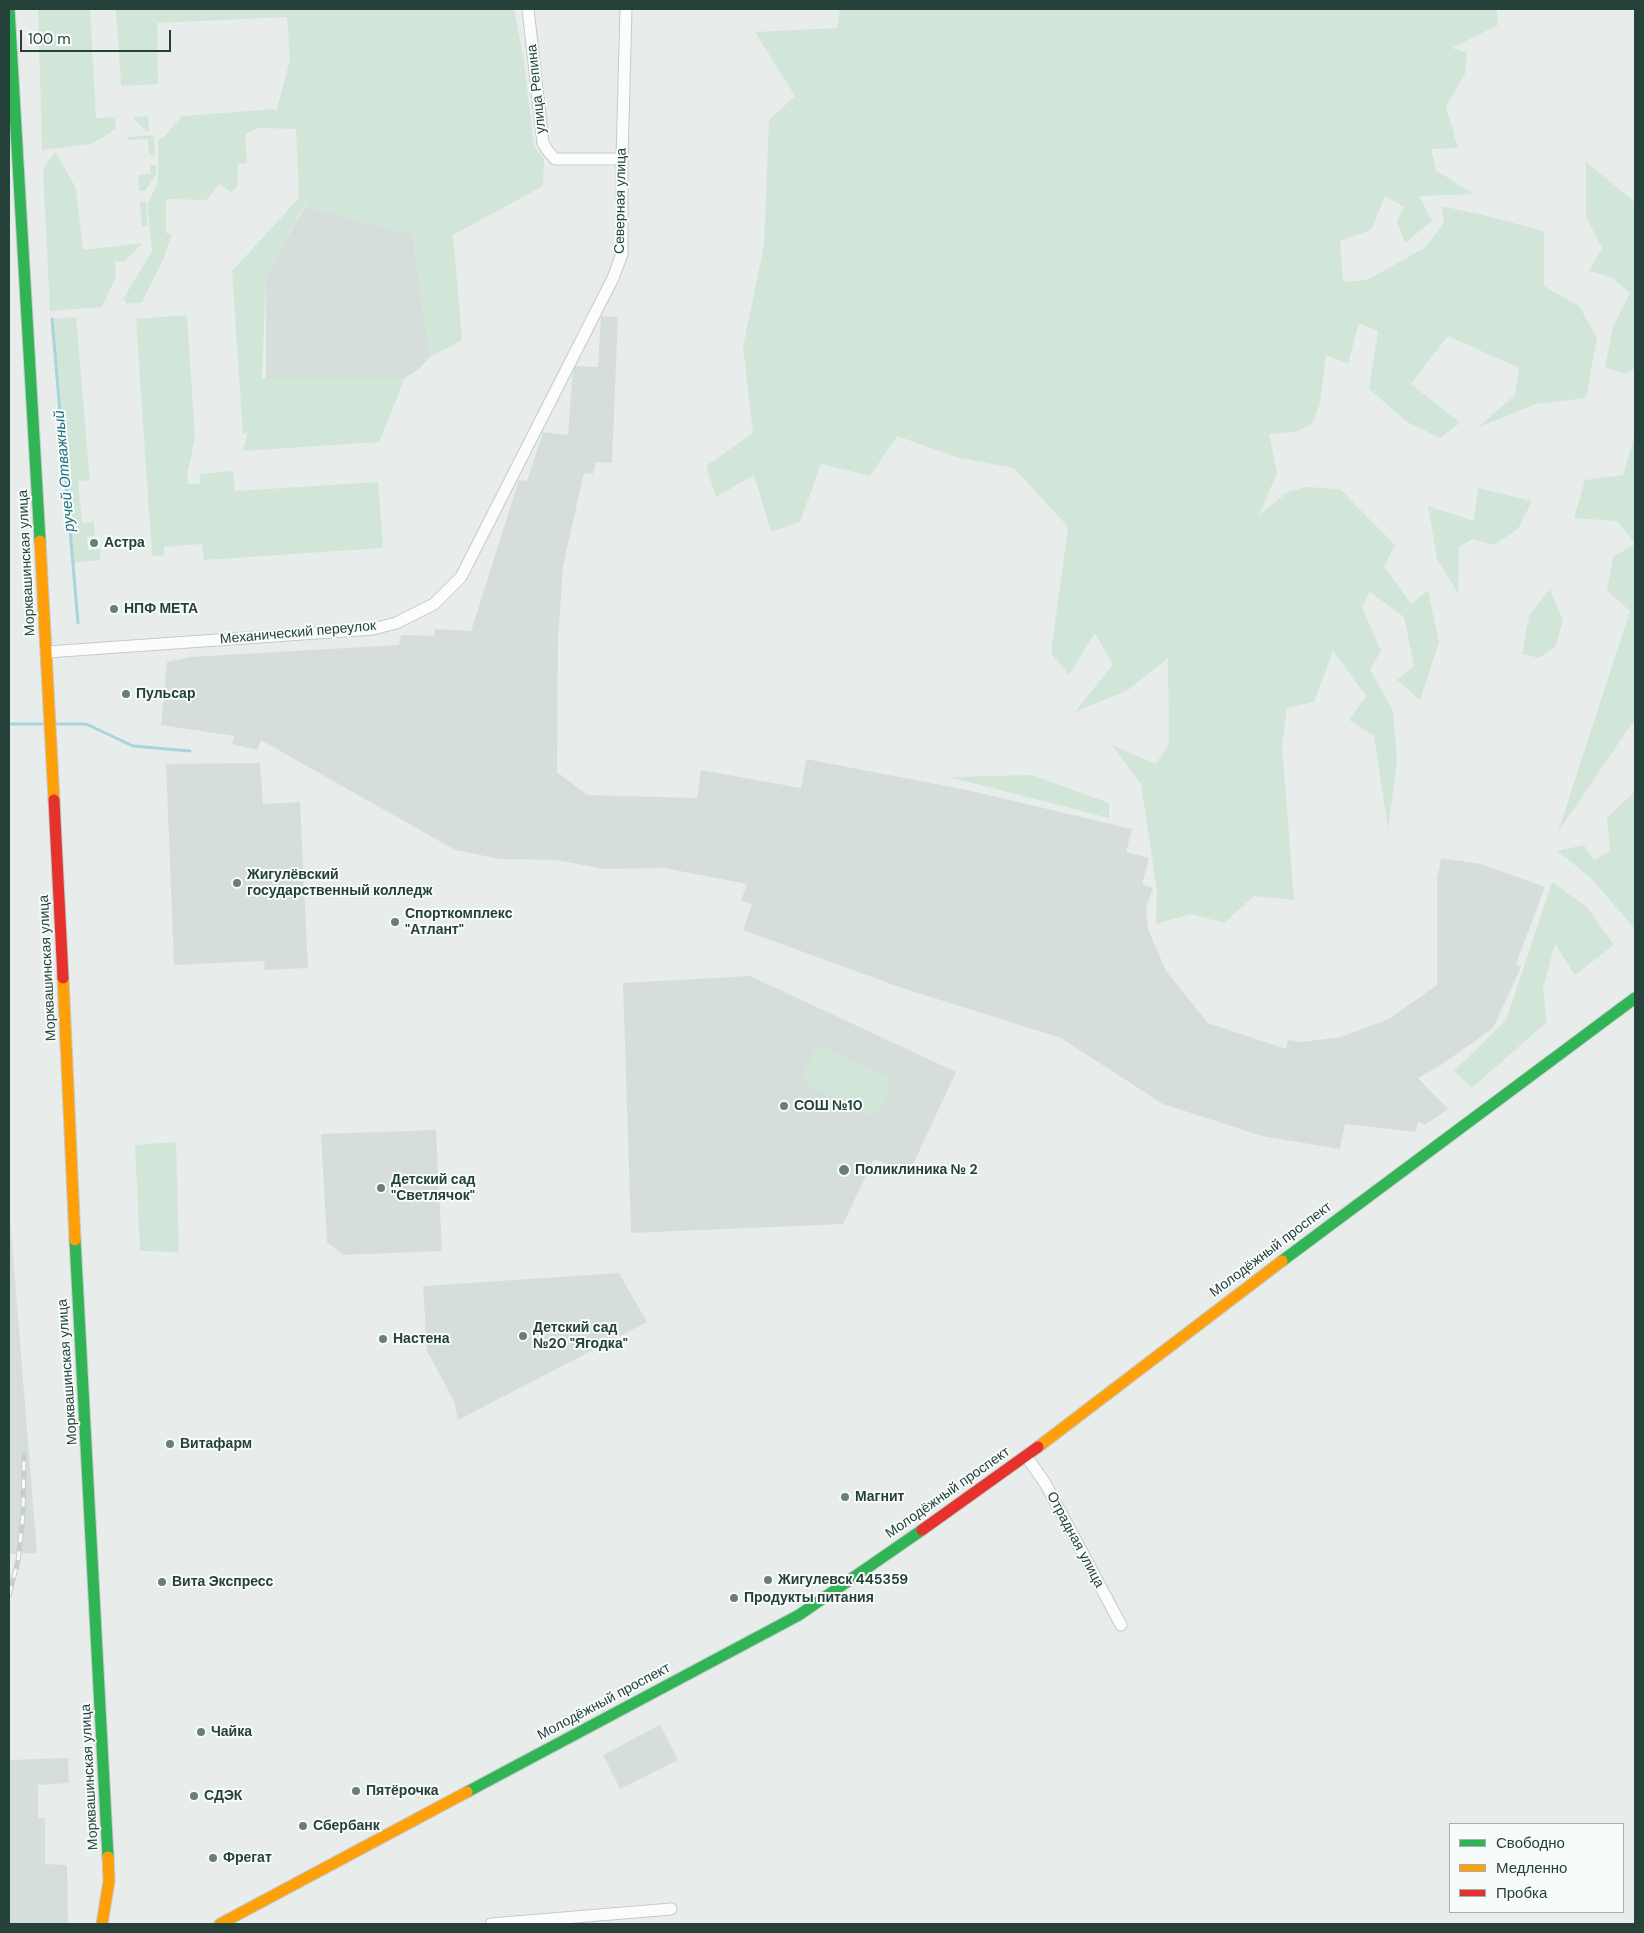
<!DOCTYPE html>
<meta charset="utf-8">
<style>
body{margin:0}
#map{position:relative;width:1644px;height:1933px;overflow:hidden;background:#e8edeb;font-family:"DM Sans",sans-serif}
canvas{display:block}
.frame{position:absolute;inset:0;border:10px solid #24423a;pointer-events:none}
.legend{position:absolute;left:1449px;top:1823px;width:175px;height:90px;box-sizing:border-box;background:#f7fbf9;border:1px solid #a3b1ad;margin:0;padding:6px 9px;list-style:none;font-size:15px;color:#24423a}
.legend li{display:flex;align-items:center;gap:10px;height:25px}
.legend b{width:25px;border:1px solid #a3b1ad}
.scale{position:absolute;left:20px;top:30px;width:151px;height:22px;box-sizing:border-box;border:2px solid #24423a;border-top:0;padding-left:6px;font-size:15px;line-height:18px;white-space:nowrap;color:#24423a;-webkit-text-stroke:4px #f7fbf9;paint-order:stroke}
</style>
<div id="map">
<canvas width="1644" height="1933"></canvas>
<div class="frame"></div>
<ul class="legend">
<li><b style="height:6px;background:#30b455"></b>Свободно</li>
<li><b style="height:6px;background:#ff9f0a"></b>Медленно</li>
<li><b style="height:6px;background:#e5322d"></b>Пробка</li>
</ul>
<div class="scale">100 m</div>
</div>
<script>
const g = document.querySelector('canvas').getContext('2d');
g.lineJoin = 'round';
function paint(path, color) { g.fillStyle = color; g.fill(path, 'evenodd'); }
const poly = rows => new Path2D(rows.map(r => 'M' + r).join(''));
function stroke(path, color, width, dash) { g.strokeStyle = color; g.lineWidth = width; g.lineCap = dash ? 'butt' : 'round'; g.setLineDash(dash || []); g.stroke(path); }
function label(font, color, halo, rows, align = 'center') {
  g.font = font + ' "DM Sans",sans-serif'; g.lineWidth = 4; g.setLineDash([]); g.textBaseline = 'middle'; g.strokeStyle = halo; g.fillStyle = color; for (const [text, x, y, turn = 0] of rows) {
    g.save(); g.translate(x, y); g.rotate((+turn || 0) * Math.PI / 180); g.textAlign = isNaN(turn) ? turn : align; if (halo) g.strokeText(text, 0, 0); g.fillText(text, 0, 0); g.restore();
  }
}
paint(poly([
 [305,206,413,235,430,357,419,369,405,378,266,378,266,276],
 [601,316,618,317,612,463,596,462,593,474,584,473,563,566,558,639,557,772,587,795,697,798,701,770,801,788,806,759,967,790,1132,829,1126,852,1149,858,1142,884,1153,888,1146,907,1148,929,1166,971,1208,1023,1286,1049,1288,1040,1302,1042,1341,1037,1389,1019,1437,985,1437,880,1441,858,1481,864,1545,887,1516,964,1521,967,1493,1028,1441,1065,1418,1078,1448,1109,1425,1125,1418,1122,1416,1132,1345,1124,1340,1149,1262,1136,1163,1104,1061,1038,902,988,743,930,752,904,741,901,747,884,664,868,605,869,555,860,500,859,455,850,261,740,257,750,232,744,234,736,161,725,167,662,190,657,399,645,401,635,434,636,435,629,471,631,519,480,527,481,543,432,568,435,573,366,598,367],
 [260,763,263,804,300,802,308,968,265,970,264,961,174,965,166,764],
 [750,976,956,1072,909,1173,874,1159,843,1224,631,1233,623,983],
 [436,1130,442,1251,343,1255,327,1242,321,1134],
 [9,1206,37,1553,9,1554],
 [619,1273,647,1322,458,1420,454,1401,427,1351,423,1286],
 [660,1725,678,1760,620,1789,603,1755],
 [68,1758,69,1783,38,1785,38,1818,45,1818,45,1864,67,1865,68,1924,9,1924,9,1760]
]), '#d6dedb');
paint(poly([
 [38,9,90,9,96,118,115,117,116,129,91,144,42,150],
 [116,9,514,9,524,61,534,146,544,159,543,186,453,235,462,340,430,357,413,235,305,206,310,195,266,276,262,378,405,378,379,442,243,451,248,432,243,434,232,271,299,198,296,129,258,128,245,134,247,163,237,164,238,185,231,193,220,184,206,200,166,199,166,233,172,234,164,258,142,302,127,304,123,299,152,251,147,205,158,182,158,139,163,138,182,116,275,109,276,112,290,60,287,17,157,23,158,84,121,86],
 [840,9,1497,9,1498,25,1452,48,1467,53,1465,74,1446,107,1458,148,1431,149,1436,170,1473,194,1419,196,1432,221,1405,243,1397,221,1404,207,1385,196,1371,230,1340,241,1343,282,1367,280,1426,247,1444,223,1441,206,1483,215,1544,231,1544,286,1579,306,1597,338,1586,398,1536,404,1477,428,1515,395,1519,368,1448,336,1411,384,1460,423,1440,438,1407,422,1369,389,1378,331,1359,323,1348,364,1326,355,1320,404,1312,423,1299,431,1269,434,1277,473,1259,515,1289,491,1306,487,1340,489,1395,545,1384,566,1411,604,1428,590,1439,642,1420,700,1397,680,1414,666,1404,617,1370,592,1362,607,1381,651,1370,669,1393,711,1397,762,1388,829,1374,736,1349,720,1366,696,1333,651,1314,702,1287,708,1282,746,1294,900,1254,896,1224,923,1191,914,1156,924,1157,891,1141,784,1112,745,1155,764,1169,745,1168,658,1128,690,1075,712,1113,664,1095,633,1069,675,1051,653,1068,527,1014,468,956,457,897,436,870,476,821,464,800,522,771,532,754,475,716,497,706,466,753,433,743,346,764,246,769,120,795,96,755,32,837,28],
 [148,116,149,131,146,131,132,117],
 [154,135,155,155,149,155,148,139,128,140,128,137],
 [55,152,76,188,83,250,143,243,125,261,115,261,116,276,102,307,50,311,43,170],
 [1586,162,1635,202,1635,368,1625,374,1605,367,1613,327,1630,293,1611,277,1589,271,1602,248,1586,217],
 [150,165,156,165,156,174,145,191,139,191,138,175,151,174],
 [140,201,146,201,147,226,142,226],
 [187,315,195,438,187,475,188,484,200,484,200,474,233,471,235,491,378,482,383,548,204,560,202,544,164,547,164,555,152,556,136,319],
 [76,317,90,480,78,481,82,523,94,522,95,536,87,537,88,550,100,549,100,560,74,563,52,319],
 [1635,434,1635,719,1558,832,1630,611,1607,591,1613,557,1635,544,1617,521,1574,518,1585,480,1623,475],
 [1478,488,1532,501,1518,529,1494,545,1472,539,1459,547,1458,593,1437,559,1428,506,1474,521],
 [1550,589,1563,620,1556,646,1539,658,1522,654,1529,616],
 [1032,775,1109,803,1109,818,949,777],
 [1635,791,1635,929,1590,877,1557,851,1584,845,1594,860,1610,851,1607,818],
 [1552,882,1587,907,1614,945,1575,975,1555,944,1543,988,1547,1022,1472,1088,1454,1071,1506,1020],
 [819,1048,825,1048,886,1076,891,1087,879,1112,868,1115,808,1085,803,1075,814,1051],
 [176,1142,179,1252,140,1251,135,1145]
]), '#d1e6d8');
stroke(poly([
 [52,319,78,623],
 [9,724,46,724],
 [54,724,86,724,133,746,190,751]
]), '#a9d4db', 3);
const street = poly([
 [528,9,543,143,548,151,555,159,622,159],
 [47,652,373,629,396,623,434,604,461,577,613,278,622,254,622,159,626,9],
 [1026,1456,1045,1483,1121,1625],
 [491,1924,671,1909]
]);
const fast = poly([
 [9,9,40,541],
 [75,1240,108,1857],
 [1282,1261,1635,998],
 [467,1792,799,1615,922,1530]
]);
const slow = poly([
 [40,541,54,800],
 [63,978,75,1240],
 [1038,1447,1282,1261],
 [102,1924,109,1881,108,1857],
 [220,1924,467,1792]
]);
const jam = poly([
 [54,800,63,978],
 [922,1530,1038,1447]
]);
stroke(street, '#c5cac8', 13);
stroke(fast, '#c3cbc8', 13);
stroke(slow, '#c3cbc8', 13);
stroke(jam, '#c3cbc8', 13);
stroke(street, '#fcfcfc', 11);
stroke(fast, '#30b455', 11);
stroke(slow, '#ff9f0a', 11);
stroke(jam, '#e5322d', 11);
const rail = poly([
 [9,1595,18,1561,23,1515,24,1455]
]);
stroke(rail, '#c9cdcc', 5);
stroke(rail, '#f7fbf9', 3, [9]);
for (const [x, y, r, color] of [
 [94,543,5,"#697e78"],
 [114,609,5,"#697e78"],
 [126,694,5,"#697e78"],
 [237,883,5,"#697e78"],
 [395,922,5,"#697e78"],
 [784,1106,5,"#697e78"],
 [844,1170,6,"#697e78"],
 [381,1188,5,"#697e78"],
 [523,1336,5,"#697e78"],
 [383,1339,5,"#697e78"],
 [170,1444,5,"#697e78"],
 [845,1497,5,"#697e78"],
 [768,1580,5,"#697e78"],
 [162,1582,5,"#697e78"],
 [734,1598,5,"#697e78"],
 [201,1732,5,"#697e78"],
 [356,1791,5,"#697e78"],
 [194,1796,5,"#697e78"],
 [303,1826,5,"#697e78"],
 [213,1858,5,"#697e78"]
]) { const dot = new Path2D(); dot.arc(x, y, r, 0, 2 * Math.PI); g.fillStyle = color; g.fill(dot); stroke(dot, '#f7fbf9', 2); }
label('14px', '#24423a', '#f7fbf9', [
 ["улица Репина",537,89,-96],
 ["Северная улица",621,201,-89],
 ["Морквашинская улица",27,563,-93],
 ["Механический переулок",298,633,-5],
 ["Морквашинская улица",48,968,-93],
 ["Молодёжный проспект",1271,1250,-37],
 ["Морквашинская улица",68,1372,-94],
 ["Молодёжный проспект",948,1493,-35],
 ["Отрадная улица",1075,1540,62],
 ["Молодёжный проспект",604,1702,-28],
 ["Морквашинская улица",90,1777,-93]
]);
label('bold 14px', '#24423a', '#f7fbf9', [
 ["Астра",104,543],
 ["НПФ МЕТА",124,609],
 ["Пульсар",136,694],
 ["Жигулёвский",247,875],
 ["государственный колледж",247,891],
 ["Спорткомплекс",405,914],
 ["\"Атлант\"",405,930],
 ["СОШ №10",794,1106],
 ["Поликлиника № 2",855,1170],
 ["Детский сад",391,1180],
 ["\"Светлячок\"",391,1196],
 ["Детский сад",533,1328],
 ["№20 \"Ягодка\"",533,1344],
 ["Настена",393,1339],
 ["Витафарм",180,1444],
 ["Магнит",855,1497],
 ["Жигулевск 445359",778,1580],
 ["Вита Экспресс",172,1582],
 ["Продукты питания",744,1598],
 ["Чайка",211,1732],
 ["Пятёрочка",366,1791],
 ["СДЭК",204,1796],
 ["Сбербанк",313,1826],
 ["Фрегат",223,1858]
], 'left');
label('italic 15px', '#1c6f80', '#f7fbf9', [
 ["ручей Отважный",65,471,-95]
]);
</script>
